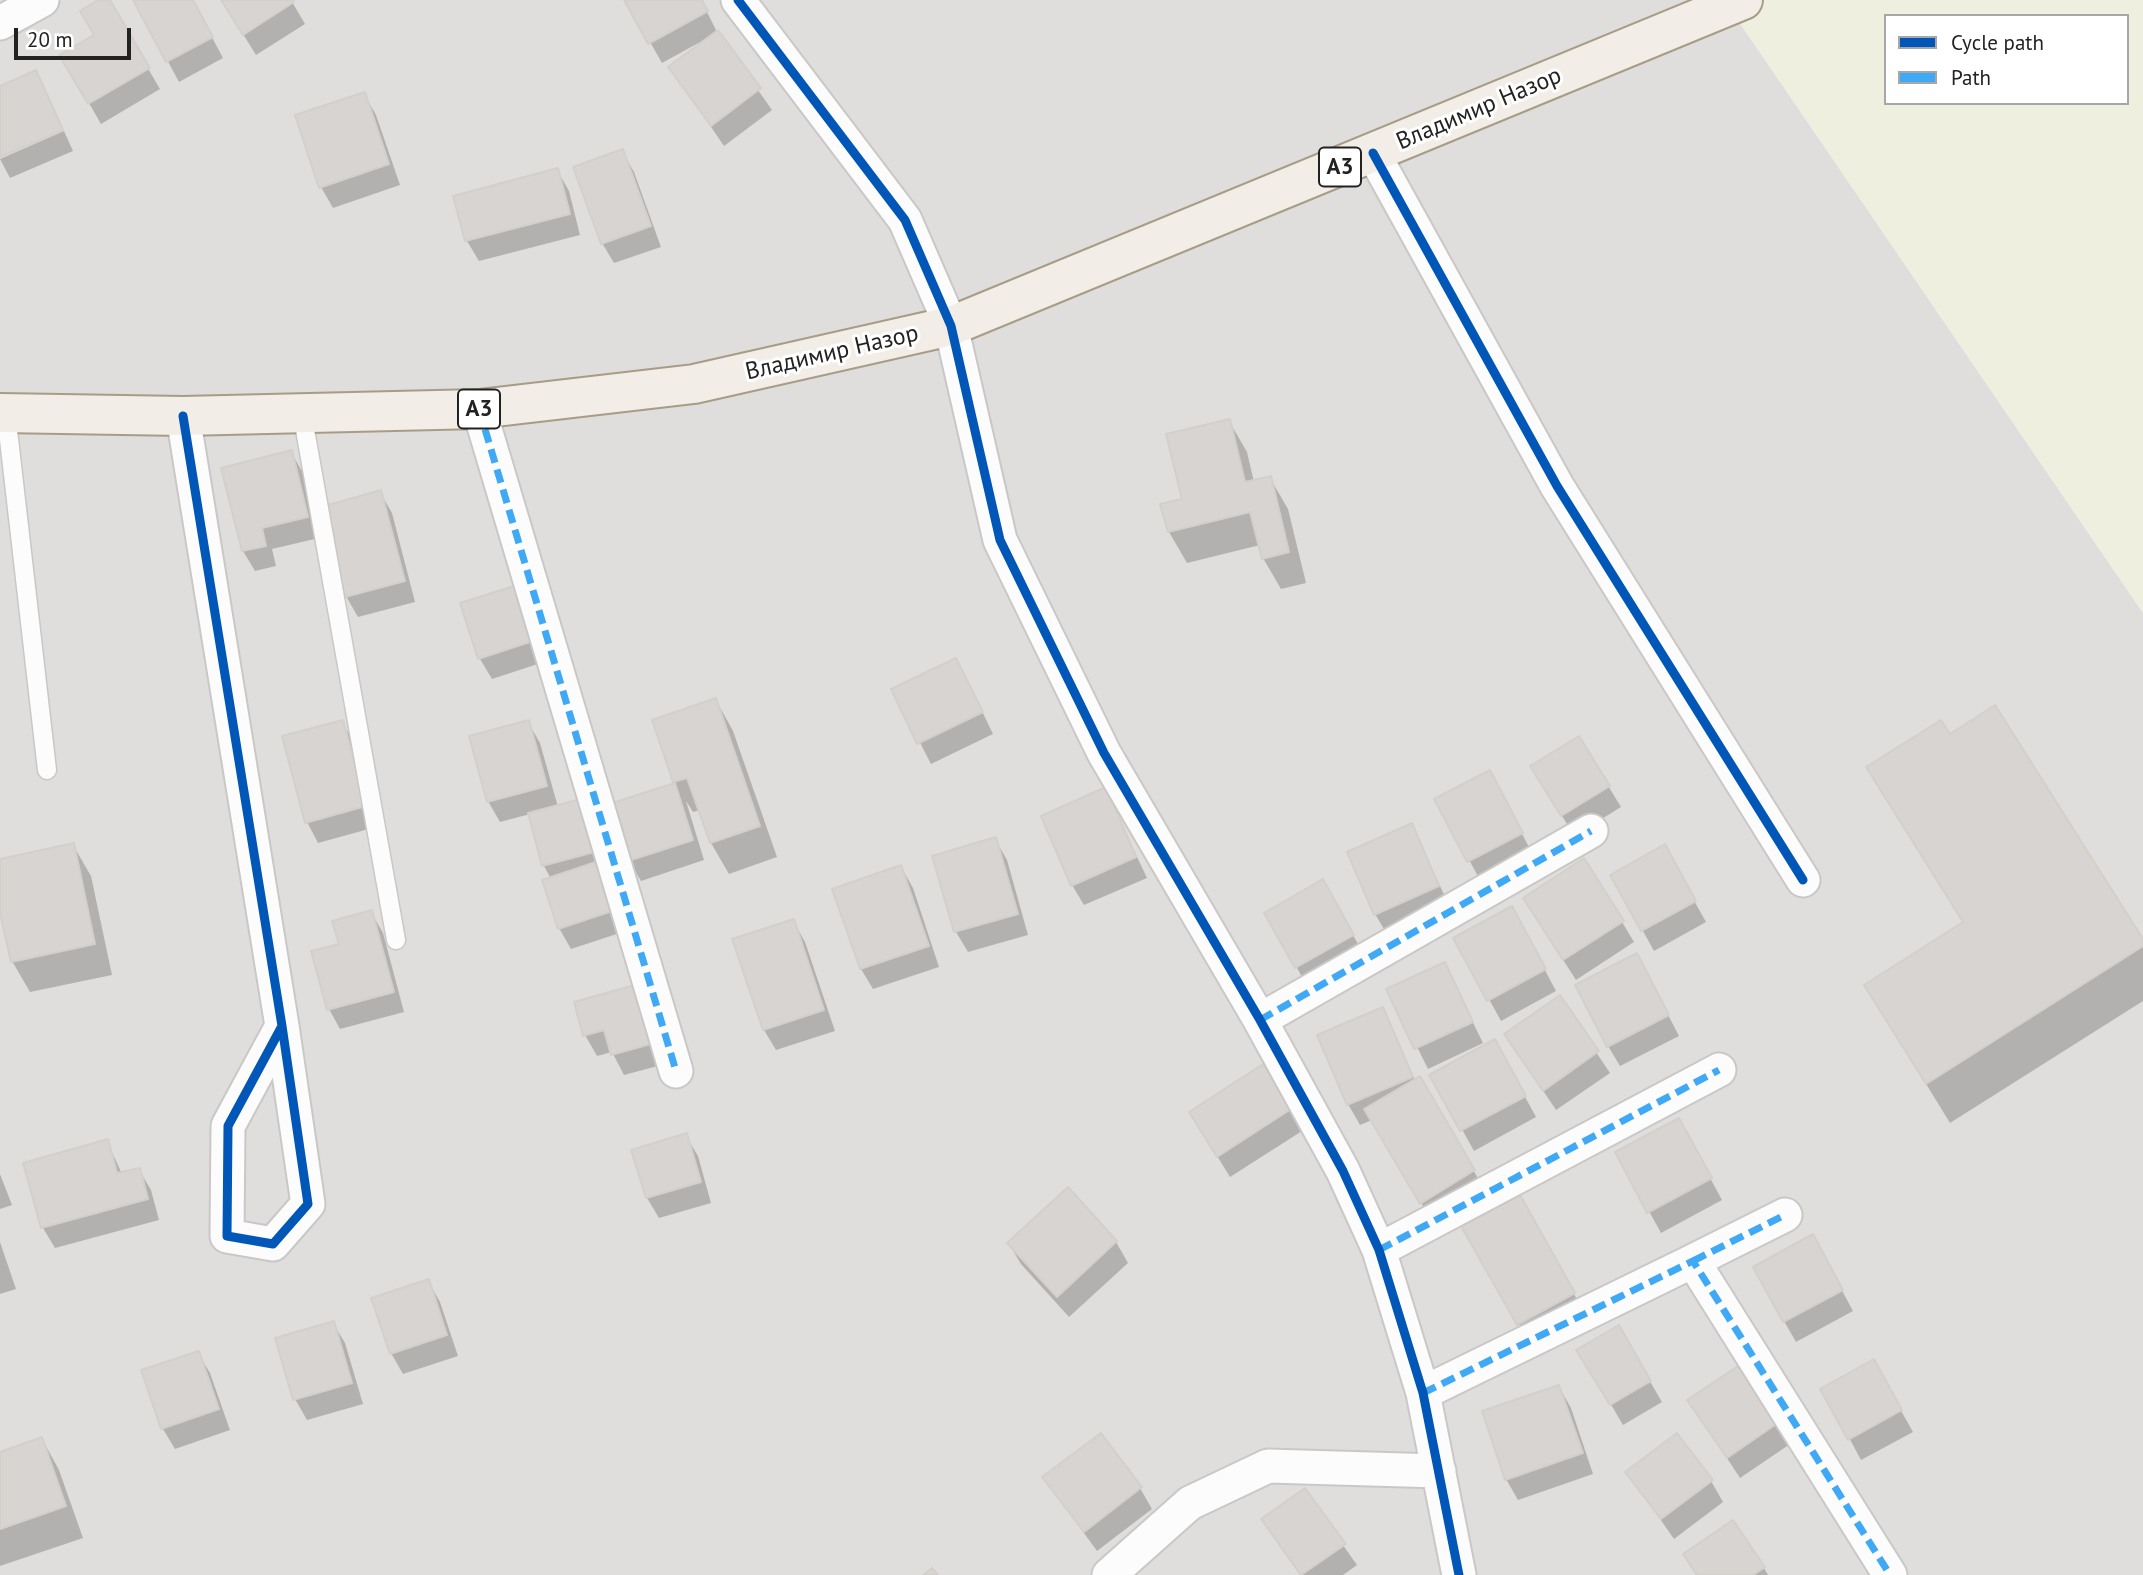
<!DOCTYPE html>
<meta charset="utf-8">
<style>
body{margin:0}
#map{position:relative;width:2143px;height:1575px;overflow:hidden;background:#f0eeeb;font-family:"PT Sans",sans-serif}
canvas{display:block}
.legend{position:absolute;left:1884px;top:14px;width:245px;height:91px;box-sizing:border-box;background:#fff;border:2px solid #a7a7a7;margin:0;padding:9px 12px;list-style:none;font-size:21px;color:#222}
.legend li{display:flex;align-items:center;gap:14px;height:35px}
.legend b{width:35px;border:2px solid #a7a7a7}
.scale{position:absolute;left:14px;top:28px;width:117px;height:32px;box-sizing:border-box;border:4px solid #222;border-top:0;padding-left:9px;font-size:21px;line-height:24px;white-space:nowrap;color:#222;-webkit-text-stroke:5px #fff;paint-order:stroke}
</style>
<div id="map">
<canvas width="2143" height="1575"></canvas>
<ul class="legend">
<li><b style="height:9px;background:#0057b8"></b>Cycle path</li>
<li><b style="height:9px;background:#3fa9f5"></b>Path</li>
</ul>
<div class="scale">20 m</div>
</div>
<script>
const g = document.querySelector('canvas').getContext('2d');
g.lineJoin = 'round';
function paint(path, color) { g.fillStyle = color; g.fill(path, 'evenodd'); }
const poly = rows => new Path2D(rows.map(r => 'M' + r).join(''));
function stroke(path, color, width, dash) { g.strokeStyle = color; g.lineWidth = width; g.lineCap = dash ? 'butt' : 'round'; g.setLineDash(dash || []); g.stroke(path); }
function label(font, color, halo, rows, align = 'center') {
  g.font = font + ' "PT Sans",sans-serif'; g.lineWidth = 6; g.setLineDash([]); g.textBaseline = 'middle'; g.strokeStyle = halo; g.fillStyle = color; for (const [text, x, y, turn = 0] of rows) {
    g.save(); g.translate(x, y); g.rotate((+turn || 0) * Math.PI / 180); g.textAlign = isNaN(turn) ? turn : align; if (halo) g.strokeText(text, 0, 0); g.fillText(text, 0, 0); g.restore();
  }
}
paint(poly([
 [0,0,1743,0,1729,7,2143,613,2143,1575,0,1575]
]), '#dfdedc');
paint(poly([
 [1743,0,2143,0,2143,613,1728,6],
 [1886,16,2127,16,2127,103,1886,103]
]), '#efefdf');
paint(poly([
 [102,0,108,0,160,89,101,124,62,56,97,36],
 [135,0,192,0,223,58,179,82],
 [222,0,291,0,305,24,256,55],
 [626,0,701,0,717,32,772,110,724,146,670,67,702,41,662,63],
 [36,72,63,128,0,155,0,88],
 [364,94,376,115,400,185,333,208,321,187],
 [64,131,73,151,10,178,0,159],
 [622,151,634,172,661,247,614,263,602,243],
 [557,170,569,191,580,235,479,261,467,241,456,197],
 [1229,421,1247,452,1254,482,1270,478,1288,509,1306,583,1281,589,1263,558,1260,545,1187,563,1169,532,1162,505,1184,500],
 [291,452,303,473,319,538,272,549,276,566,255,571,243,551],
 [380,492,392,513,415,602,358,617,346,596],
 [463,604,539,604,556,658,492,679,480,659],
 [967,680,993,734,931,764,893,690],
 [716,700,733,731,777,857,729,874,711,843,700,810,693,812,686,801,704,860,641,881,629,861,611,806,676,784,654,721],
 [342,722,354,743,376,827,318,843,307,822],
 [528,722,540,743,558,807,587,799,632,929,571,949,559,928,551,879,544,866,530,814,500,822,488,801],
 [1949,736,2143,943,2143,1001,1950,1123,1866,986,1964,924,1868,768],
 [1579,738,1621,807,1574,836,1545,787],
 [1105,789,1147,878,1084,905,1072,885],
 [1501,793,1533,855,1481,882,1437,800],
 [1411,825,1450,907,1387,934,1375,914],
 [995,839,1007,860,1028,935,968,952,956,932,935,857],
 [73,845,91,876,112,975,30,992,12,961,0,904,0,861],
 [1664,847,1706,922,1654,951,1612,875],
 [901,867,913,888,939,967,873,989,861,969,835,890],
 [1322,882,1365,956,1308,988,1267,913],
 [371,912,383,933,404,1012,340,1029,329,1009,341,945],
 [1537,919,1622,922,1634,942,1576,980],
 [793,921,805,942,835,1031,776,1050,764,1030,734,940],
 [1523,929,1556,991,1501,1021,1456,939],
 [1444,964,1483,1043,1428,1069,1389,990],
 [1648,976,1679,1036,1620,1066,1608,1046],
 [641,985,669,1063,624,1075,612,1052,597,1056,585,1035],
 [1559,997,1610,1073,1556,1110,1506,1035],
 [1382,1009,1415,1080,1419,1078,1492,1202,1439,1233,1372,1120,1360,1125,1348,1104],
 [1506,1062,1536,1117,1474,1151,1432,1075],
 [1262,1067,1302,1131,1230,1177,1203,1133],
 [686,1136,698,1156,711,1203,659,1218,647,1198],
 [107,1141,122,1174,139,1170,151,1190,159,1220,55,1248,43,1228,26,1164],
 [1690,1141,1722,1200,1661,1233,1617,1153],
 [0,1174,12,1205,0,1209],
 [1518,1196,1591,1324,1537,1355,1463,1227],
 [0,1242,16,1289,0,1294],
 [1116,1242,1128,1263,1069,1317,1021,1264,1009,1244],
 [1824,1257,1853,1311,1796,1342,1784,1321],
 [428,1281,440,1302,458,1356,403,1374,391,1353],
 [333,1323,345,1343,363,1404,307,1420,295,1399],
 [1618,1327,1662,1402,1623,1425,1579,1350],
 [198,1353,210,1373,230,1430,175,1449,163,1429,143,1371],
 [1873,1361,1913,1432,1861,1460,1823,1389],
 [1746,1363,1796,1440,1740,1478,1689,1400],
 [1559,1387,1571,1408,1593,1474,1518,1500,1506,1479],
 [42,1439,59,1470,83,1538,0,1566,0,1453],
 [1628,1473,1711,1481,1723,1502,1674,1539],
 [1044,1478,1140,1488,1152,1509,1097,1551],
 [1304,1490,1357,1565,1343,1575,1300,1575,1263,1520],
 [1685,1555,1764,1568,1768,1575,1697,1575]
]), '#0003');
const building = poly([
 [98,0,110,0,150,68,88,104,59,55,94,35,80,11,98,0],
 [133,0,193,0,213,37,166,62,133,0],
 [221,0,293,0,294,2,243,35,221,0],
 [624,0,702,0,708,11,648,44,624,0],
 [718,30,761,88,711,126,668,67,718,30],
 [36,70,63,130,0,157,0,86,36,70],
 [365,92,389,164,319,188,295,115,365,92],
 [623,149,651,226,601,244,573,167,623,149],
 [558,168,570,214,465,241,453,196,558,168],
 [1230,419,1245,482,1271,476,1289,552,1262,559,1250,512,1168,532,1160,504,1182,499,1166,434,1230,419],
 [292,450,308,517,262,528,266,546,242,551,221,468,292,450],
 [381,490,405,581,345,597,321,507,381,490],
 [527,582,545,637,478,659,460,603,527,582],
 [956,658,983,712,917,744,891,689,956,658],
 [716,698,760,826,710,843,687,778,673,782,652,720,716,698],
 [1995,705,2143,939,2143,946,1926,1084,1864,985,1963,922,1866,767,1941,720,1950,734,1995,705],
 [343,720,366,806,305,823,282,736,343,720],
 [529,720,547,786,487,802,469,736,529,720],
 [1579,736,1610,786,1561,816,1530,766,1579,736],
 [1490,770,1523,833,1467,862,1434,799,1490,770],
 [675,783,693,840,628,861,609,804,675,783],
 [1106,787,1136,857,1071,886,1041,816,1106,787],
 [588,797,602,850,542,866,528,813,588,797],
 [1412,823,1439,886,1374,915,1347,852,1412,823],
 [996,837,1018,914,954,932,932,856,996,837],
 [74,843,95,944,11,962,0,913,0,859,74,843],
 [1665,844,1696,901,1641,931,1610,875,1665,844],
 [1584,858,1624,921,1563,960,1523,898,1584,858],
 [605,859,621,908,558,929,542,880,605,859],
 [901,865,929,946,860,969,832,889,901,865],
 [1323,879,1354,935,1295,968,1264,913,1323,879],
 [1512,906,1546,969,1487,1001,1453,938,1512,906],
 [372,910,394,992,327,1010,311,951,339,944,332,921,372,910],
 [794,919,824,1010,763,1030,732,939,794,919],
 [1637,953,1669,1015,1607,1047,1575,985,1637,953],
 [1445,962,1473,1022,1414,1049,1386,989,1445,962],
 [642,983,658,1042,611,1055,604,1030,583,1036,574,1002,642,983],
 [1560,995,1599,1051,1543,1091,1504,1034,1560,995],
 [1383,1007,1413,1077,1347,1105,1317,1035,1383,1007],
 [1495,1039,1526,1096,1460,1131,1429,1075,1495,1039],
 [1263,1064,1291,1109,1217,1157,1189,1112,1263,1064],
 [1420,1076,1475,1170,1420,1204,1364,1109,1420,1076],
 [1679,1118,1712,1178,1647,1213,1615,1152,1679,1118],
 [687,1133,701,1182,646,1198,631,1150,687,1133],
 [108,1139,117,1173,140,1168,148,1199,41,1228,23,1163,108,1139],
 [1068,1187,1117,1241,1057,1297,1007,1243,1068,1187],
 [1519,1193,1575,1293,1517,1325,1461,1226,1519,1193],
 [1813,1234,1843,1290,1783,1322,1753,1267,1813,1234],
 [429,1279,447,1335,390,1354,371,1298,429,1279],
 [334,1321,352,1383,293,1400,275,1338,334,1321],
 [1619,1325,1651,1381,1610,1405,1576,1350,1619,1325],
 [199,1351,219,1409,161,1429,141,1370,199,1351],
 [1874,1359,1902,1410,1848,1440,1820,1389,1874,1359],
 [1747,1360,1785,1418,1727,1458,1687,1400,1747,1360],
 [1559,1385,1583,1453,1505,1480,1482,1411,1559,1385],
 [1101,1433,1142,1487,1084,1532,1042,1477,1101,1433],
 [1677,1433,1713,1480,1661,1519,1625,1472,1677,1433],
 [42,1437,66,1506,0,1529,0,1452,42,1437],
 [1305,1488,1346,1544,1301,1575,1261,1519,1305,1488],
 [1733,1520,1765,1567,1753,1575,1697,1575,1683,1554,1733,1520],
 [932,1568,938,1575,923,1575,932,1568]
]);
paint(building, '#d7d4d2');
stroke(building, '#d3d0cc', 2);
const lane = poly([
 [6,413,47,770],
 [302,413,396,940]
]);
const street = poly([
 [738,0,905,220,951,326,1000,540,1104,753,1260,1020,1343,1171,1379,1250,1423,1393,1459,1575],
 [0,23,42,0],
 [1373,153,1557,486,1803,880],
 [479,409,676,1071],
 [183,416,282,1026,308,1204,273,1244,227,1236,228,1126,282,1026],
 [1260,1020,1591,831],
 [1379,1250,1719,1070],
 [1693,1261,1785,1215],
 [1423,1393,1693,1261,1890,1575],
 [1109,1575,1190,1503,1268,1466,1439,1471]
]);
const primary = poly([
 [0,413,183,416,479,409,694,384,951,326,1743,0]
]);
stroke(lane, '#c9c8c7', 21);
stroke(street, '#c9c8c7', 37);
stroke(primary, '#a79c86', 42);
stroke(lane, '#fdfcfc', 18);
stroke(street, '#fdfcfc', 33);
stroke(primary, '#f3ede7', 38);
stroke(poly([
 [479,409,676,1071],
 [1260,1020,1591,831],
 [1379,1250,1719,1070],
 [1693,1261,1785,1215],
 [1423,1393,1693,1261,1890,1575]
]), '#3fa9f5', 7, [14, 7]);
stroke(poly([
 [738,0,905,220,951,326,1000,540,1104,753,1260,1020,1343,1171,1379,1250,1423,1393,1459,1575],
 [1373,153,1557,486,1803,880],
 [183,416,282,1026,308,1204,273,1244,227,1236,228,1126,282,1026]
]), '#0057b8', 9);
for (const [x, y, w] of [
 [1340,167,42],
 [479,409,42]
]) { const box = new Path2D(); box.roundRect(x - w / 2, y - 19.5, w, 39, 5); g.fillStyle = '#fff'; g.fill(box); stroke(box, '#222', 2); }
label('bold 23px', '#222', null, [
 ["A3",1340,167],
 ["A3",479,409]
]);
label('24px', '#222', '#fff', [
 ["Владимир Назор",1479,109,-23],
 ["Владимир Назор",832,353,-13]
]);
</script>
